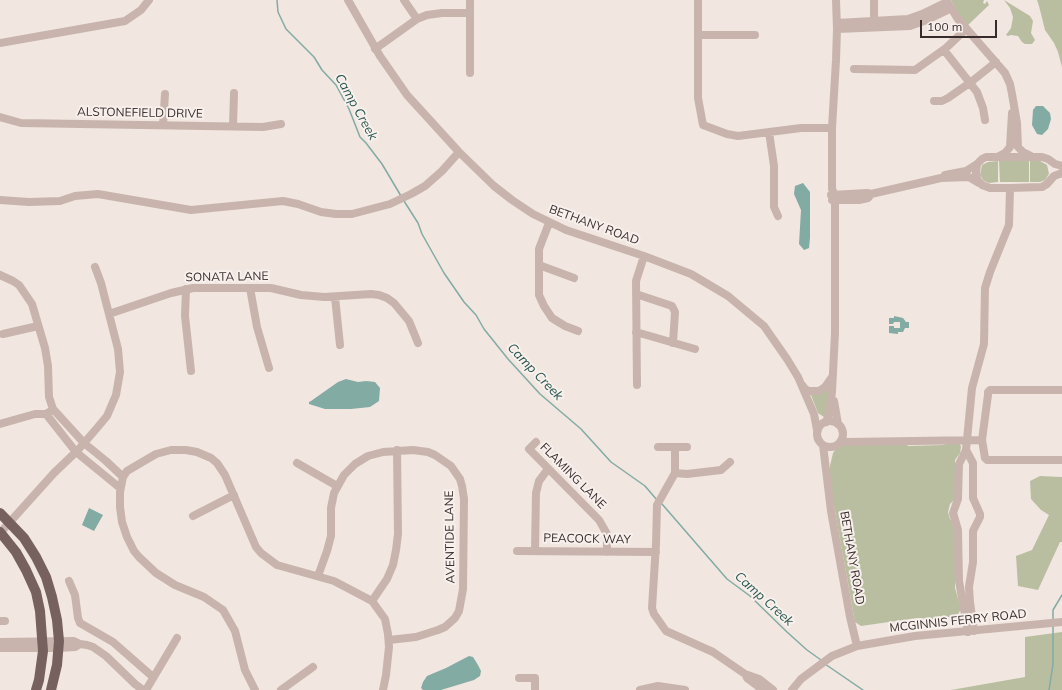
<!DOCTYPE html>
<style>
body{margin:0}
#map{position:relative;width:1062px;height:690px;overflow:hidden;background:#f1e6e0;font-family:Mulish,sans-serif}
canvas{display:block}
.scale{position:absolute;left:920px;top:20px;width:77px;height:18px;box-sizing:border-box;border:2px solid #372c2b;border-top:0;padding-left:5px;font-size:12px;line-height:14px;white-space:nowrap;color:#372c2b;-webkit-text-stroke:3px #f8f0ec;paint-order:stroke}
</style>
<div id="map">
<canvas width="1062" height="690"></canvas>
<div class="scale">100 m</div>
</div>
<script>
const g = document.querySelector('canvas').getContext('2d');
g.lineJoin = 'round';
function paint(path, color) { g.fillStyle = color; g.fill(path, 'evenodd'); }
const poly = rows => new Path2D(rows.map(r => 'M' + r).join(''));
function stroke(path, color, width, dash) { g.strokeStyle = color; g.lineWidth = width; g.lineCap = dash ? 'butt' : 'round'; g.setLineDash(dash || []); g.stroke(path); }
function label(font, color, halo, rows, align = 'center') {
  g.font = font + ' Mulish,sans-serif'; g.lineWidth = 4; g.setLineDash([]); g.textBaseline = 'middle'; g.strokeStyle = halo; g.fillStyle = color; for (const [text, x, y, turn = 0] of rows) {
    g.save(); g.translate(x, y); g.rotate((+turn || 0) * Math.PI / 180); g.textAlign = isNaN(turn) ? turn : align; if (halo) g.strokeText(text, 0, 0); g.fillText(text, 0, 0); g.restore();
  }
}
paint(poly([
 [951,0,984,0,983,3,985,4,987,1,989,5,968,25,958,13],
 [1004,0,1030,16,1033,21,1031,33,1035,40,1032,44,1025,44,1022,42,1018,36,1011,35,1008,36,1006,35,1011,28,1013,17,1010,8],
 [1037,0,1062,0,1062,67,1058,52,1054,43,1045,30,1039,6],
 [998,161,998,182,989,183,984,181,980,175,982,165,988,162],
 [999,161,1029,161,1029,182,1000,182],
 [1030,161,1040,161,1047,165,1049,174,1045,180,1040,182,1030,182],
 [828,389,828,410,824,417,818,413,811,395],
 [905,443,908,446,943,445,949,443,960,444,961,447,960,453,955,460,955,499,950,504,948,512,950,519,955,525,955,588,961,609,957,616,933,619,917,618,861,626,855,622,833,500,830,484,830,466,833,453,837,447,848,444],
 [1040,476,1062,477,1062,542,1060,542,1038,590,1018,586,1016,556,1032,550,1049,515,1041,510,1031,499,1030,481],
 [1062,632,1062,690,951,690,1025,677,1025,637]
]), '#babea1');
paint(poly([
 [1036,106,1043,106,1050,113,1051,119,1048,129,1042,135,1037,134,1032,125,1033,110],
 [803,183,810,192,810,238,809,248,804,250,799,244,801,210,794,194,795,186],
 [894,316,903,318,906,322,909,322,909,328,905,328,903,332,898,332,898,334,889,333,889,326,894,326,894,328,900,328,900,322,894,322,893,324,889,324,889,318,894,318],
 [346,379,358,382,366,381,375,382,380,388,379,401,370,407,351,409,325,409,309,404,309,402,311,401,338,382],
 [89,508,103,515,94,531,82,525],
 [469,656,473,657,478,665,481,671,480,676,474,680,441,690,423,690,421,688,423,682,427,676,446,668]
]), '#82aba4');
stroke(poly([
 [277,0,278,12,286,29,314,57,322,70,336,85,349,109,360,137,366,143,382,164,401,196],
 [404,201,418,223,422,234,444,273,464,302,476,315,484,329,508,359,540,394,581,429,611,462,645,486,657,500],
 [662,504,727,579,750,596,787,632,807,650,821,660],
 [1053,619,1053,610,1062,595],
 [825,664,863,690],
 [1049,690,1053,664,1053,625]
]), '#82aba4', 1.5);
stroke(poly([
 [348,0,380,56,407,95,459,152,494,186,512,200,533,214,566,230,644,256,691,274,728,296,764,326,787,359,798,377,814,414,817,430],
 [404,0,417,19],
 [698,0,698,98,703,125,727,134,738,136,801,128,832,128],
 [874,0,874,25],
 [946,0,958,19,1005,73,1010,84,1012,94,1017,123,1018,147,1023,152,1031,156],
 [837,23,908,19,922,14,947,2],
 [837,29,910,26,927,20,950,9],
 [698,35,755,35],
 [0,43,125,21,141,10,149,0],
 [375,49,417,19,427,15,442,13,470,13],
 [944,50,977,92,983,108,985,120],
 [854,69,915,70,946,48,966,29],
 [470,73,470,0],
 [934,101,942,101,948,98,971,82,996,62],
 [0,117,21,123,263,127,281,124],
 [163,125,165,94],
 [233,126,234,93],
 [769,132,774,166,774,207,778,216],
 [999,156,1005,153,1010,147,1012,113],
 [1062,166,1055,164,1048,159,1042,157,986,157,982,159,977,164,976,173,977,179,982,185,990,188,1010,188,1042,187,1047,184,1054,176,1062,173],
 [945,175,966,171,977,164],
 [831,195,867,193,871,194,941,178,969,177,979,183],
 [0,200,29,202,60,201,75,196,98,194,191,210,283,201,298,204,321,212,336,214,352,214,390,204,411,194,425,186,442,171,459,152],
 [832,200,859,200,868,198,869,197],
 [549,223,539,249,539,295,544,306,552,318,565,326,578,331],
 [539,265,574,278],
 [0,275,13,281,19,285,32,304,45,348,48,366,49,397,53,409,84,443,106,461,123,477],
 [250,288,257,327,269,368],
 [186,289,185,316,191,371],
 [636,294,672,306,675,312,673,343],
 [335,297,340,345],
 [109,314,171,293,193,288,271,288,301,295,324,297,371,294,379,295,387,298,394,303,409,321,418,343],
 [636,332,695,349],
 [3,334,38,326],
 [637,385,636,281,644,256],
 [802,385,805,389,809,391,819,391,825,387,832,377],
 [1062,390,990,390,988,392,988,395,982,440,985,458,987,460,1062,460],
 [834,401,838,424],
 [46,414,76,452,120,488],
 '817 434a13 13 0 1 1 26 0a13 13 0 1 1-26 0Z',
 [826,422,829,414,832,392,835,333,835,195,832,189,832,128,836,60,837,29,836,0],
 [0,424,35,414,46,414,51,411],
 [536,442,529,449,599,520,607,534,607,552],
 [840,443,845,442,982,440],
 [823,445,831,511,850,617,857,646],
 [658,447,687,447],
 [675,447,675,473,657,505,656,544,652,608,654,614,666,631,713,652,745,674,759,679,773,690],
 [966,450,973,463,973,498,980,514,980,517,973,531,973,562,969,587,970,602,974,631],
 [297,463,337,486],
 [675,473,687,474,721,470,730,462],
 [193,516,234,495],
 [0,533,54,473,78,450,97,428,107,416,116,395,120,372,118,349,101,283,95,267],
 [517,551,656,552],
 [535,551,536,493,539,481,548,469],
 [318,576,327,551,331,536,331,508,334,493,344,475,355,464,368,456,383,452,413,450,428,452,435,455,451,466,460,479,462,486,464,499,463,589,459,611,455,618,445,627,438,630,416,637,389,640],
 [69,581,75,595,78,618,80,623,113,642,153,677],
 [372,601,387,579,393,565,396,550,398,534,397,450],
 [0,621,5,621],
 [968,632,959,581,958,530,953,513,958,499,959,464,966,450,972,388,984,344,985,288,990,272,1009,225,1010,188],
 [0,642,74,641,80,644,75,647,58,648,0,648],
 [80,644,87,645,93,647,106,656,135,684,143,690],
 [746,675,747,678,763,690],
 [519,678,535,678,535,690],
 [146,690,177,638],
 [255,690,245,670,235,631,223,610,204,597,175,585,156,573,139,557,134,551,127,537,122,522,120,507,120,492,123,477,127,471,156,454,171,450,186,450,197,452,211,458,217,463,225,475,256,547,261,553,277,565,334,581,372,601,385,619,388,634,389,647,386,675,383,690],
 [281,690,313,667],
 [640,690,658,686,685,690],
 [792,690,801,679,832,656,857,646,915,636,1062,622]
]), '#c8b4ad', 8);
stroke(poly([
 [0,513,24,538,36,557,46,577,52,597,57,620,59,641,57,665,51,690],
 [0,532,16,552,26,570,36,592,40,611,43,651,39,680,36,690]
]), '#77615e', 10);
label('12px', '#372c2b', '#f8f0ec', [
 ["ALSTONEFIELD DRIVE",140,113,1],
 ["BETHANY ROAD",594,225,20],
 ["SONATA LANE",227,277,-1],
 ["FLAMING LANE",573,476,45],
 ["AVENTIDE LANE",450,537,-91],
 ["PEACOCK WAY",587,539,1],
 ["BETHANY ROAD",852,558,80],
 ["MCGINNIS FERRY ROAD",958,621,-6]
]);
label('italic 13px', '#25544e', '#f8f0ec', [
 ["Camp Creek",356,107,61],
 ["Camp Creek",535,372,46],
 ["Camp Creek",764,599,42]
]);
</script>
